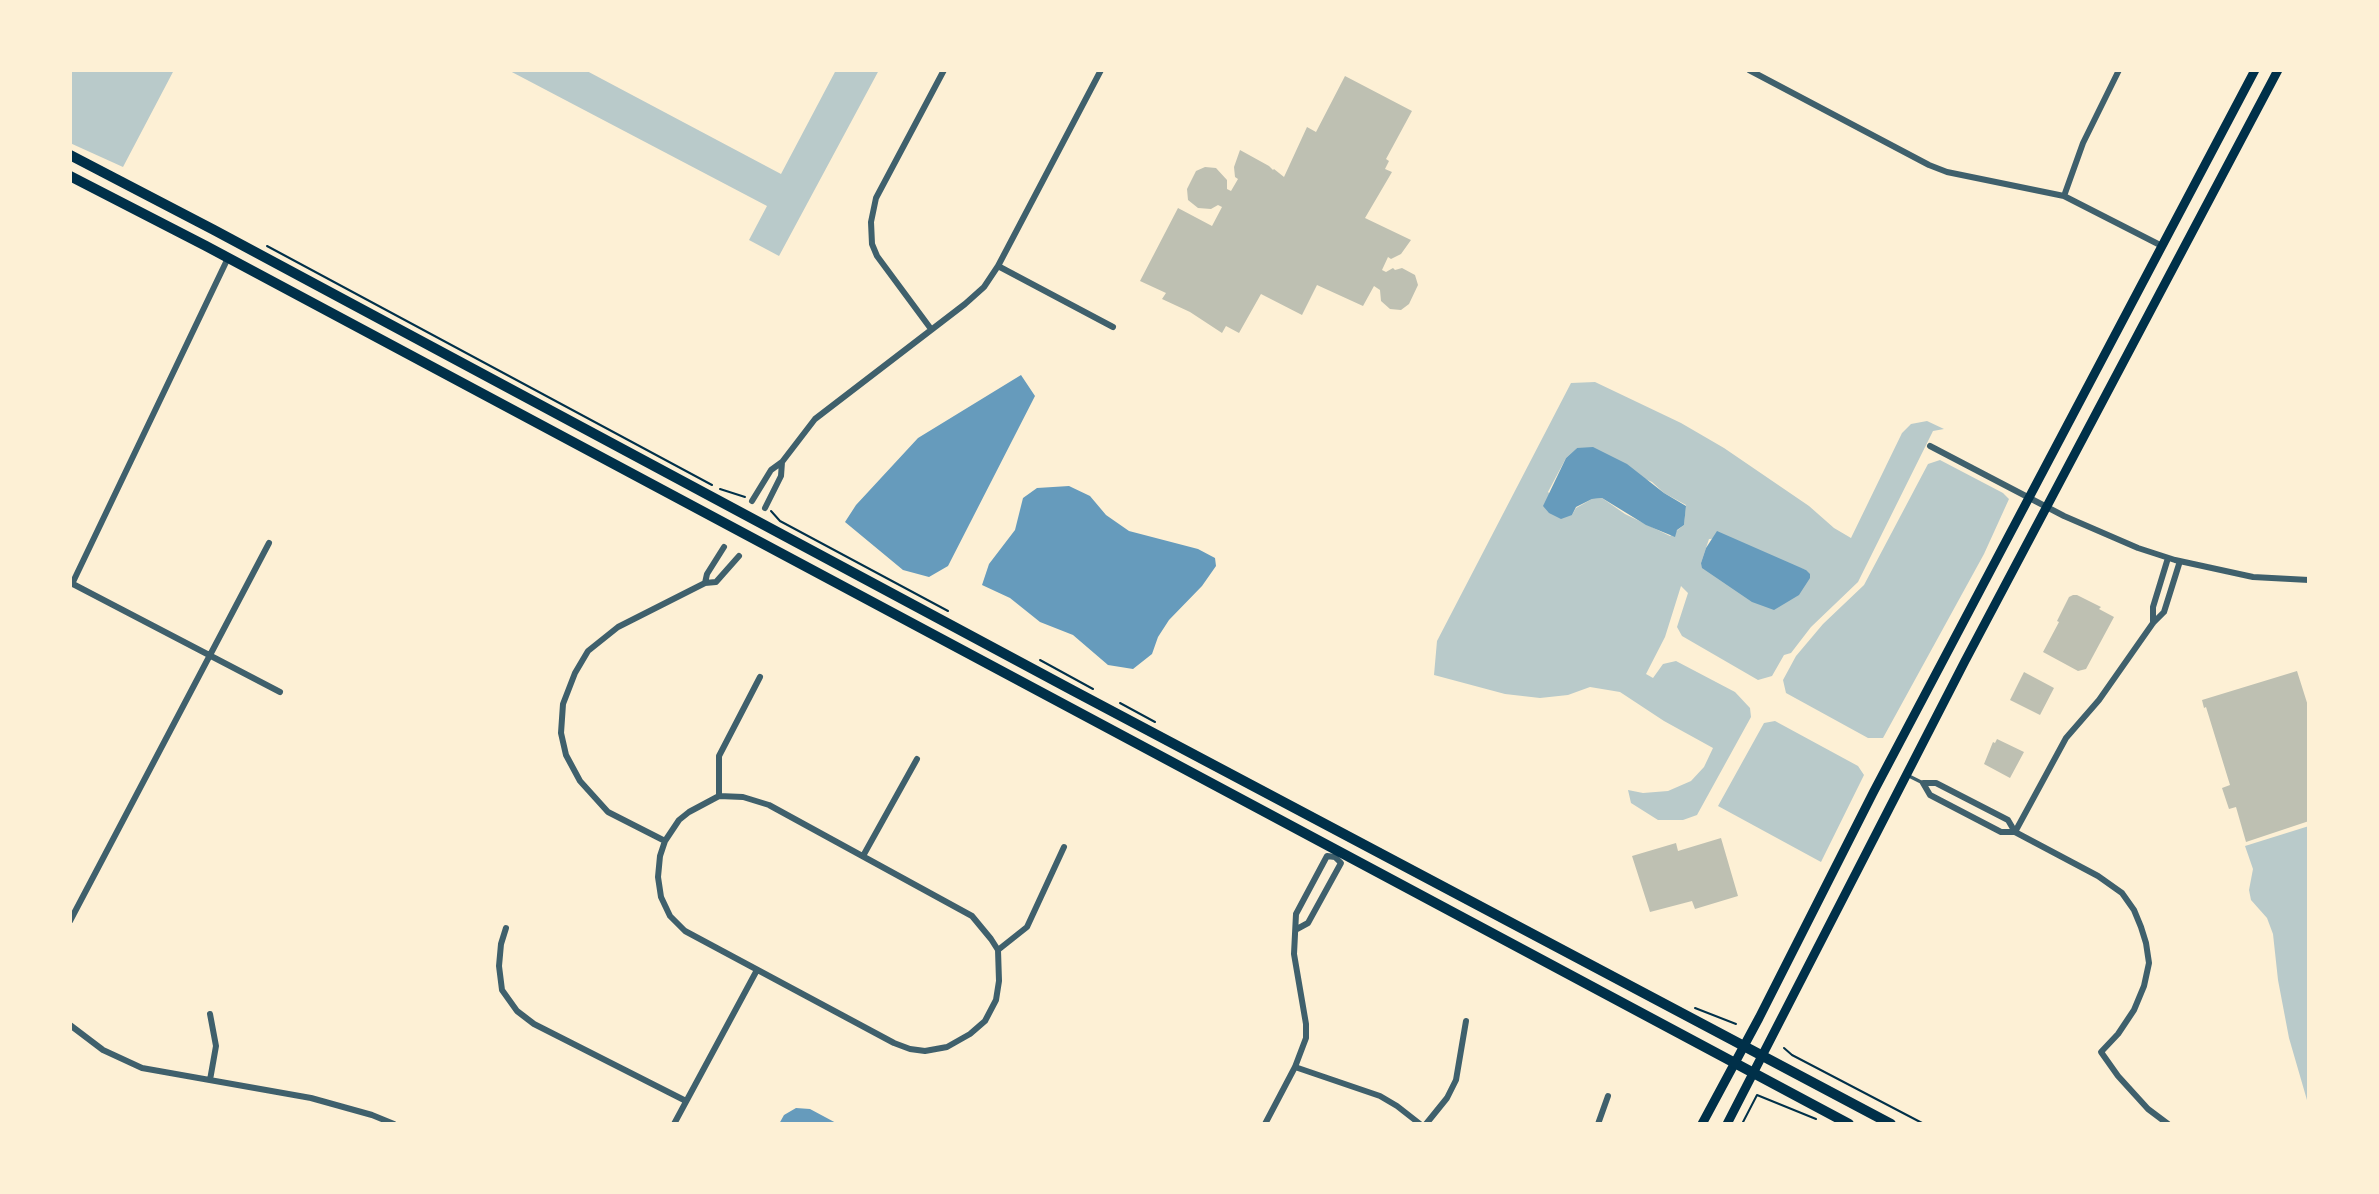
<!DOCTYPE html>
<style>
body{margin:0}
#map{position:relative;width:2379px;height:1194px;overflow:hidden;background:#fdf0d5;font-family:Overpass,sans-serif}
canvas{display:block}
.frame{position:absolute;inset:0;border:72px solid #fdf0d5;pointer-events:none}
</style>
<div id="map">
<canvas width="2379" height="1194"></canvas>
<div class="frame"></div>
</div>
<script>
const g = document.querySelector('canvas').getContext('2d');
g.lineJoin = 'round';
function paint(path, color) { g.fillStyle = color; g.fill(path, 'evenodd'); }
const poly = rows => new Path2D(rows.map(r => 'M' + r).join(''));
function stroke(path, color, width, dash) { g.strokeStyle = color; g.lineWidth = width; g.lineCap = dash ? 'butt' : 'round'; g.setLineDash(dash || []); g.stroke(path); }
paint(poly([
 [70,70,174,70,123,167,70,143],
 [508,70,585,70,781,174,836,70,879,70,779,256,749,240,767,206],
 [1595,382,1681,423,1724,448,1809,506,1834,528,1851,538,1902,433,1911,424,1927,421,1944,429,1933,431,1858,582,1811,627,1791,653,1784,655,1772,676,1758,680,1682,636,1677,627,1688,593,1681,586,1665,637,1646,674,1653,678,1663,664,1676,661,1735,692,1750,708,1751,717,1697,815,1683,820,1658,820,1631,803,1628,790,1643,793,1668,791,1691,781,1704,767,1713,748,1664,721,1620,692,1590,687,1568,695,1540,698,1505,694,1434,675,1437,641,1571,383],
 [1577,448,1652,482,1664,493,1686,505,1684,525,1670,536,1625,514,1602,498,1592,499,1576,508,1572,515,1548,492,1566,458],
 [1730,538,1797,567,1806,570,1701,563,1709,539],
 [1940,460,2003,493,2009,499,1984,554,1883,738,1868,738,1786,693,1783,680,1796,656,1823,624,1864,585,1928,464],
 [1775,721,1858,766,1864,775,1821,862,1718,806,1764,723],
 [2309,826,2309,1107,2289,1038,2278,980,2273,934,2267,918,2251,900,2249,890,2253,869,2245,846]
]), '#b9caca');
paint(poly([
 [1021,375,1035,396,948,566,929,577,903,570,845,522,856,505,918,438],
 [1593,447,1627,464,1664,493,1686,506,1684,525,1677,530,1675,537,1646,525,1602,498,1592,499,1576,507,1572,515,1561,519,1549,513,1543,506,1566,458,1577,448],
 [1069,486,1090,496,1106,515,1129,531,1198,549,1215,558,1216,566,1202,586,1169,620,1158,637,1152,654,1133,669,1108,665,1073,635,1040,622,1010,598,982,585,989,564,1015,530,1023,498,1037,488],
 [1717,531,1806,570,1810,574,1810,578,1799,595,1774,610,1752,602,1702,568,1701,563,1706,548],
 [796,1108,810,1109,838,1124,779,1124,784,1115]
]), '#669bbc');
paint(poly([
 [1345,76,1412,111,1386,159,1389,161,1385,169,1392,172,1365,218,1411,240,1401,254,1391,259,1388,257,1382,270,1386,272,1393,268,1395,270,1402,268,1415,275,1418,285,1409,304,1401,310,1390,309,1381,301,1380,290,1374,286,1363,306,1317,285,1302,315,1261,294,1239,333,1226,326,1222,333,1190,312,1162,299,1166,293,1140,281,1178,208,1212,226,1222,207,1218,205,1211,209,1198,208,1188,200,1187,189,1196,171,1205,167,1216,168,1227,180,1227,189,1231,191,1238,179,1235,177,1234,167,1240,150,1269,166,1273,170,1274,169,1284,177,1307,127,1316,132],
 [2073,595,2077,595,2101,607,2099,609,2114,617,2086,669,2078,671,2043,652,2059,622,2057,621,2069,597],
 [2297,671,2309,709,2309,821,2246,842,2236,807,2229,809,2222,788,2230,785,2206,707,2204,708,2202,700],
 [2024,672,2054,688,2040,715,2010,700],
 [1997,739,2024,752,2010,778,1984,764,1993,742,1995,743],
 [1721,838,1738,896,1695,909,1692,901,1650,912,1632,856,1676,843,1678,851]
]), '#bec0b2');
stroke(poly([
 [267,246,712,485],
 [720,489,745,497],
 [771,511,780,521,948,611],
 [1040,660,1093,689],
 [1120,703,1155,722],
 [1695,1008,1736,1024],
 [1784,1048,1792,1055,1924,1124],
 [1742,1124,1757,1095,1816,1119]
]), '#003049', 2);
stroke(poly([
 [1909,776,1923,783]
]), '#3f606c', 3.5);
stroke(poly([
 [1749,70,1929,165,1947,172,2064,196,2162,246],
 [2064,196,2083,143,2119,70],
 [998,266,1113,327],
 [931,329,877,256,872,244,871,222,876,198,944,70],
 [1930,446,2064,516,2138,548,2175,560,2253,577,2309,580],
 [752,501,771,470,782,462,815,419,965,304,984,287,998,266,1101,70],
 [765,508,781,476,782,462],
 [724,547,707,574,705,583,716,582,739,556],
 [71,583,280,692],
 [72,584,228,258],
 [2153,623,2153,607,2168,558],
 [719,796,743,797,769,805,972,916,991,939,998,950,999,981,996,1000,985,1021,970,1034,947,1047,925,1051,910,1049,894,1043,685,931,670,916,661,897,658,877,660,856,665,841,679,820,689,812,719,796],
 [719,796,719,756,760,677],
 [2015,832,2001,832,1930,795,1923,783,1936,783,2008,820,2015,832,2098,876,2122,893,2134,910,2141,927,2146,943,2149,963,2144,986,2134,1010,2118,1034,2101,1052,2118,1076,2148,1109,2168,1124],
 [2015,832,2066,738,2099,700,2153,623,2164,612,2180,561],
 [665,841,608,812,580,781,566,755,561,733,563,704,575,673,588,651,618,627,705,583],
 [863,856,917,759],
 [70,921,269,543],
 [506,928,501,944,499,966,502,990,517,1011,534,1024,686,1101],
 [1297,929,1308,923,1341,863,1335,857],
 [998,950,1027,927,1064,847],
 [210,1014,216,1046,210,1080],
 [70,1025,103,1050,142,1068,311,1098,372,1115,394,1124],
 [1295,1067,1380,1096,1397,1106,1420,1124],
 [674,1124,757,970],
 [1265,1124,1295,1067,1306,1038,1306,1024,1294,954,1296,914,1327,856,1335,857],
 [1426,1124,1447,1098,1456,1080,1466,1021],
 [1598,1124,1608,1096]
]), '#3f606c', 6);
stroke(poly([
 [1702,1124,1759,1018,1874,791,2255,70],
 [1727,1124,1965,661,2278,70]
]), '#003049', 9);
stroke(poly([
 [70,155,214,230,1072,690,1891,1124],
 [70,176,206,246,1849,1124]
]), '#003049', 10);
</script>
